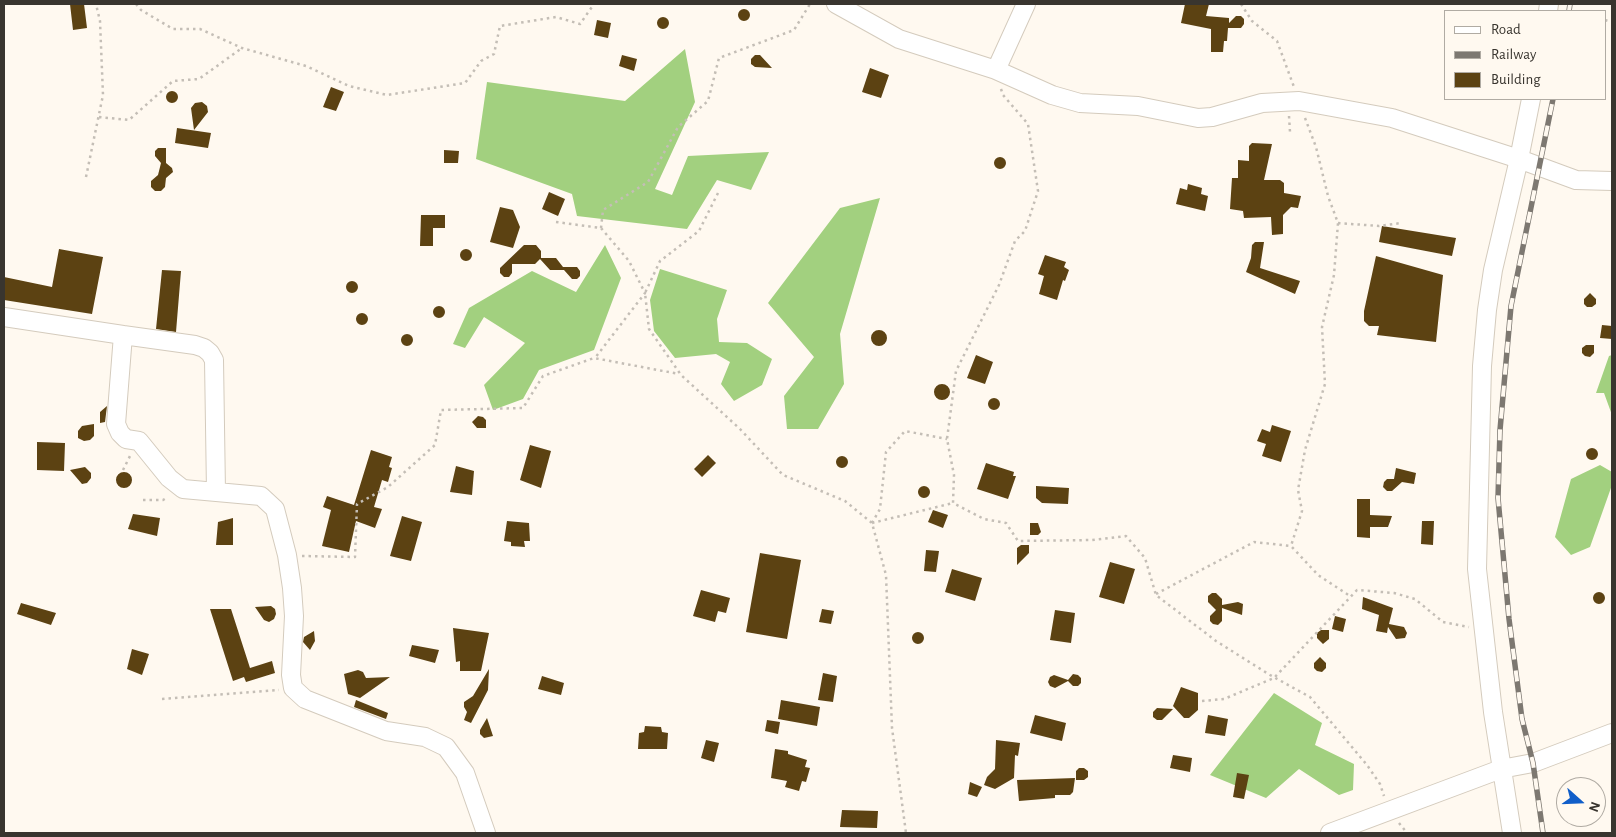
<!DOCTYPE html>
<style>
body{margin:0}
#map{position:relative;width:1616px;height:837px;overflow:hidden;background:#fff9f0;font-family:"Alegreya Sans",sans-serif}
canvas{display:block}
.frame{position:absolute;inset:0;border:5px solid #39352f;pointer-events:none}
.legend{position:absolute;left:1444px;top:10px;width:162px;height:90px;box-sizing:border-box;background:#fff9f0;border:1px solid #b0aba3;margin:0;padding:6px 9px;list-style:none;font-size:15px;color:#39352f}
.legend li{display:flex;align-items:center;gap:10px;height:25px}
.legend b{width:25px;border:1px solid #b0aba3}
.north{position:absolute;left:1556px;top:777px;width:50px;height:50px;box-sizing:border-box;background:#fff9f0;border:1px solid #b0aba3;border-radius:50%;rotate:110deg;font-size:14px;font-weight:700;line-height:20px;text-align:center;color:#39352f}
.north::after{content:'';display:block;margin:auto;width:18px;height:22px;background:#105ec9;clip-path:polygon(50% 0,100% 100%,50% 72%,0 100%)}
</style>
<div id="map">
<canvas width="1616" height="837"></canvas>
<div class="frame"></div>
<ul class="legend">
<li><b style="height:6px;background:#fff"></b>Road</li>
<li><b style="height:6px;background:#7d7871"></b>Railway</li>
<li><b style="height:14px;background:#5c4212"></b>Building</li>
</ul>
<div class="north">N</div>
</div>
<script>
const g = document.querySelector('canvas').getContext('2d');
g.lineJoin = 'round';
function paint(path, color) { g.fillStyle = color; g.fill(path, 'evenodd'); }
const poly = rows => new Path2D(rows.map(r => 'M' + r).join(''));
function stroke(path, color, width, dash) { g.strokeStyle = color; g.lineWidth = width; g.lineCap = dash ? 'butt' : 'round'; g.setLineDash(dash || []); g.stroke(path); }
paint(poly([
 [685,49,695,102,655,189,672,195,688,156,769,152,751,190,717,180,687,229,577,216,572,194,476,159,487,82,625,101],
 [880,198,840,334,844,384,818,429,787,429,784,396,814,357,768,303,840,208],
 [605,245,621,278,594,350,539,370,523,399,493,410,484,385,525,343,484,317,465,348,453,344,469,308,532,271,576,292],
 [660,269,727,290,717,319,719,342,747,343,772,359,762,385,734,401,721,384,730,362,716,354,675,358,654,331,650,300],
 [1612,355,1612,415,1604,393,1596,393,1609,356],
 [1600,465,1612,472,1612,485,1590,547,1571,555,1555,537,1571,479],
 [1274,693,1322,723,1315,745,1354,764,1353,790,1339,795,1299,769,1266,798,1210,775]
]), '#a2d07f');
paint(poly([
 [70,4,84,4,87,28,73,30],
 [1185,4,1209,4,1206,16,1229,18,1229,23,1236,16,1241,16,1244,19,1244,24,1241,28,1228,28,1227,41,1224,41,1223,52,1211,52,1211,29,1181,23],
 '738 15a6 6 0 1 1 12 0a6 6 0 1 1-12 0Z',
 '657 23a6 6 0 1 1 12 0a6 6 0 1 1-12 0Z',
 [597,20,611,23,608,38,594,35],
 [622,55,637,59,634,71,619,66],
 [755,55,760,55,772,68,755,67,751,64,751,59],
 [870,68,889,75,881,98,862,92],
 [331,87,344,92,336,111,323,107],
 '166 97a6 6 0 1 1 12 0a6 6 0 1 1-12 0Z',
 [202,102,207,106,208,112,194,130,191,108,195,103],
 [177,128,211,133,208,148,175,143],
 [1252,143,1272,144,1264,180,1280,180,1284,183,1284,193,1301,196,1298,208,1291,207,1283,215,1283,234,1272,235,1271,217,1244,218,1243,211,1230,209,1232,178,1238,178,1238,160,1249,161,1249,146],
 [158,148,166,148,166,163,172,168,173,172,166,178,165,187,161,191,155,191,151,187,151,181,158,175,161,163,155,156,155,151],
 [444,150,459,151,458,163,444,163],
 '994 163a6 6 0 1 1 12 0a6 6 0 1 1-12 0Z',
 [1188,184,1202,188,1201,194,1208,196,1205,211,1176,204,1180,188,1187,190],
 [549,192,565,199,558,216,542,209],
 [500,207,513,210,520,227,513,248,490,242],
 [421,215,445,215,445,228,433,228,433,246,420,246],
 [1382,226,1456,238,1452,256,1379,242],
 [1255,242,1264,242,1260,268,1300,281,1295,294,1246,272,1251,258,1252,245],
 [524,245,536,245,541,251,541,258,556,258,563,267,577,267,580,271,580,276,577,279,572,279,564,270,550,270,540,259,535,264,512,264,512,273,509,277,504,277,500,273,500,268],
 '460 255a6 6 0 1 1 12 0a6 6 0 1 1-12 0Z',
 [59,249,103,257,92,314,4,300,4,277,52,287],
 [1045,255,1066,262,1064,267,1069,270,1065,281,1063,280,1057,300,1039,294,1044,276,1038,274],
 [1376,256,1443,275,1436,342,1377,335,1379,326,1369,326,1364,321,1364,311],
 [162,270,181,271,176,332,156,329],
 '346 287a6 6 0 1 1 12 0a6 6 0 1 1-12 0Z',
 [1590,293,1596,299,1596,304,1592,307,1587,307,1584,304,1584,299],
 '433 312a6 6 0 1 1 12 0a6 6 0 1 1-12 0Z',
 '356 319a6 6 0 1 1 12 0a6 6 0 1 1-12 0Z',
 [1602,325,1612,326,1612,339,1600,338],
 '871 338a8 8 0 1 1 16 0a8 8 0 1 1-16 0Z',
 '401 340a6 6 0 1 1 12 0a6 6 0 1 1-12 0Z',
 [1586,345,1594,345,1594,353,1590,357,1585,356,1582,353,1582,348],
 [976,355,993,362,985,384,967,378],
 '934 392a8 8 0 1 1 16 0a8 8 0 1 1-16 0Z',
 '988 404a6 6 0 1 1 12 0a6 6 0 1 1-12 0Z',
 [107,406,105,422,100,423,100,412],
 [478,416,483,417,486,420,486,428,477,428,472,422],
 [94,424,94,436,90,440,84,441,78,438,78,431,82,426],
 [1272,425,1291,431,1281,462,1262,456,1266,444,1257,441,1262,429,1270,432],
 [37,442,65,443,64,471,37,470],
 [530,445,551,451,541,488,520,480],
 '1586 454a6 6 0 1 1 12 0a6 6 0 1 1-12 0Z',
 [371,450,392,457,389,467,392,468,388,482,382,480,374,507,382,509,375,528,356,521,349,552,322,546,331,510,323,507,327,496,354,505],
 [708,455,716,463,702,477,694,469],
 '836 462a6 6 0 1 1 12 0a6 6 0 1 1-12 0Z',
 [986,463,1014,472,1013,476,1016,476,1008,499,977,489],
 [456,466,474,471,472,495,450,492],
 [85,467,91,473,91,478,87,483,82,484,70,470],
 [1396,468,1416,473,1414,484,1402,482,1392,491,1387,491,1383,487,1384,482,1387,479,1394,479],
 '116 480a8 8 0 1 1 16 0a8 8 0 1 1-16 0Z',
 '918 492a6 6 0 1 1 12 0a6 6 0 1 1-12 0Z',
 [1036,486,1069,488,1068,504,1042,503,1036,498],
 [1357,499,1370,499,1370,515,1392,516,1388,527,1370,527,1370,538,1357,537],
 [933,510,948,515,943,528,928,522],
 [133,514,160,518,157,536,128,529],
 [402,516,422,522,411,561,390,556],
 [233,518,233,545,216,545,218,522],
 [507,521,529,523,530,541,524,541,525,547,511,546,511,542,504,541],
 [1422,521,1434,521,1433,545,1421,544],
 [1030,523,1038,523,1041,532,1038,535,1030,535],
 [1021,545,1029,545,1029,553,1017,565,1017,548],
 [926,550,939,551,936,572,924,571],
 [760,553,801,560,787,639,746,632],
 [1110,562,1135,569,1124,604,1099,597],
 [952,569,982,578,975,601,945,592],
 [701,590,730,598,726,613,718,611,715,622,693,616],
 '1593 598a6 6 0 1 1 12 0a6 6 0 1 1-12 0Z',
 [1212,593,1216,593,1222,599,1222,605,1238,602,1243,604,1242,615,1222,608,1222,621,1218,625,1213,624,1210,621,1210,616,1216,610,1208,602,1208,596],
 [1363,597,1393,608,1389,624,1404,627,1407,633,1405,638,1396,639,1388,627,1387,633,1376,631,1379,615,1362,609],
 [21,603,56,613,51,625,17,614],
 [271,606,275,609,276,614,274,619,269,622,264,620,255,607],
 [210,609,231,609,250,668,272,661,275,673,246,682,244,677,233,681],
 [822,609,834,611,831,624,819,622],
 [1055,610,1075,613,1071,643,1050,640],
 [1335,616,1346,619,1343,632,1332,629],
 [453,628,489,633,481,671,460,671,460,661,456,662],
 [1321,630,1329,630,1329,639,1323,644,1317,638,1317,633],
 [314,631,315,641,310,650,303,642,304,637],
 '912 638a6 6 0 1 1 12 0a6 6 0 1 1-12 0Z',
 [412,645,439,650,435,663,409,656],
 [132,649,149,654,142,675,127,669],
 [1320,657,1326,663,1326,668,1322,672,1317,671,1314,668,1314,663],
 [489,669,488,690,471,723,464,720,467,712,464,707,464,702,473,696],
 [358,670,363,672,366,678,390,677,360,698,348,694,344,674],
 [823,673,837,676,833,702,818,700],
 [1073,674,1078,675,1081,678,1081,683,1078,686,1073,686,1068,681,1055,688,1050,686,1048,682,1050,677,1054,675,1068,680],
 [542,676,564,683,561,695,538,689],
 [1181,687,1198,693,1198,710,1189,718,1184,718,1173,706],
 [356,700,388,713,386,719,354,707],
 [781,700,820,707,817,726,778,719],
 [1157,708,1173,709,1162,720,1157,720,1153,717,1153,712],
 [1035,715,1066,723,1062,741,1030,733],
 [1208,715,1228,719,1225,736,1205,733],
 [487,718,493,736,484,738,480,734,480,730],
 [767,720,780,722,778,734,765,731],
 [645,726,661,727,662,732,668,733,667,749,638,749,639,733,644,732],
 [706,740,719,743,714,762,701,758],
 [996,740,1020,743,1018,756,1015,755,1014,778,995,789,984,785,987,777,995,769],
 [775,749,788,751,788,754,807,760,805,767,810,768,806,782,802,781,799,791,785,787,787,781,771,778],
 [1173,755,1192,758,1190,772,1170,768],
 [1079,768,1084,768,1088,771,1088,777,1084,780,1076,780,1076,771],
 [1237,773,1249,775,1244,799,1233,797],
 [1075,778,1073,792,1070,795,1055,795,1055,798,1019,801,1017,780],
 [970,782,982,787,977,797,968,794],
 [842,810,878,811,877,828,840,827]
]), '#5c4212');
const minor = poly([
 [836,4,899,39,996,70,1052,95,1080,103,1138,106,1198,118,1212,117,1262,103,1299,101,1392,118,1519,159,1493,270,1487,310,1482,366,1477,569,1493,712,1512,833],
 [1548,11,1549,4],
 [996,70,1026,4],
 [1531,99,1519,159,1576,180,1612,181],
 [4,317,123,335,116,424,120,433,126,439,139,441,169,478,183,489,261,496,275,509,287,555,292,588,294,616,291,675,293,688,305,699,386,731,425,737,446,747,465,773,486,833],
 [123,335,195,345,204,348,210,353,214,360,216,492],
 [1330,833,1501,769,1533,763,1612,733]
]);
stroke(minor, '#d4cbbd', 20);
stroke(poly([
 [136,4,141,10,173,29,200,29,242,48,306,66,349,86,387,95,465,83,481,61,494,54,500,26,556,17,580,24,594,4],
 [1241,4,1252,21,1277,41,1294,87],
 [1605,20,1612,22],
 [1001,89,1003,95,1028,124,1038,191,1025,231,1015,241,999,285,956,371,947,439,954,475,953,503,984,519,1006,523,1018,541,1092,540,1126,536,1145,558,1156,595,1216,641,1270,675,1310,697,1367,765,1380,784,1384,796],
 [1289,116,1290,132],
 [99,117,129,120,173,81,199,79,242,48],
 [1305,118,1316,147,1328,196,1338,223,1334,275,1322,327,1325,384,1305,450,1298,490,1302,511,1291,546,1318,575,1350,596],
 [86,177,103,95,100,21,96,4],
 [718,193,699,231,660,261,645,293,649,329,681,375,740,429,783,475,845,501,872,523,886,575,892,728,906,833],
 [556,222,601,228,629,261,645,293,595,358],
 [1338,223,1379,226,1401,223],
 [601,228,603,210,648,182,678,127,708,101,719,58,794,30,810,4],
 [123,470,130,456],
 [143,500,163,500,168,497],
 [872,523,880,509,886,452,905,431,947,439],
 [872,523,953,503],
 [302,556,355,557,357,504,388,487,435,445,441,410,523,408,543,376,594,358,679,374],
 [1156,594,1254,542,1291,546],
 [162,699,279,690],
 [1202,701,1224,699,1274,678,1357,590,1394,593,1415,599,1443,622,1469,627],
 [1399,823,1407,833]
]), '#c4beb6', 2.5, [2.5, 4]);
stroke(minor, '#fff', 18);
const rail = poly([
 [1569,11,1570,4],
 [1543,833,1533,763,1522,719,1509,619,1498,498,1500,430,1511,306,1553,99]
]);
stroke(rail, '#7d7871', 5.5);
stroke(rail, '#fff9f0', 4, [11]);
</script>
